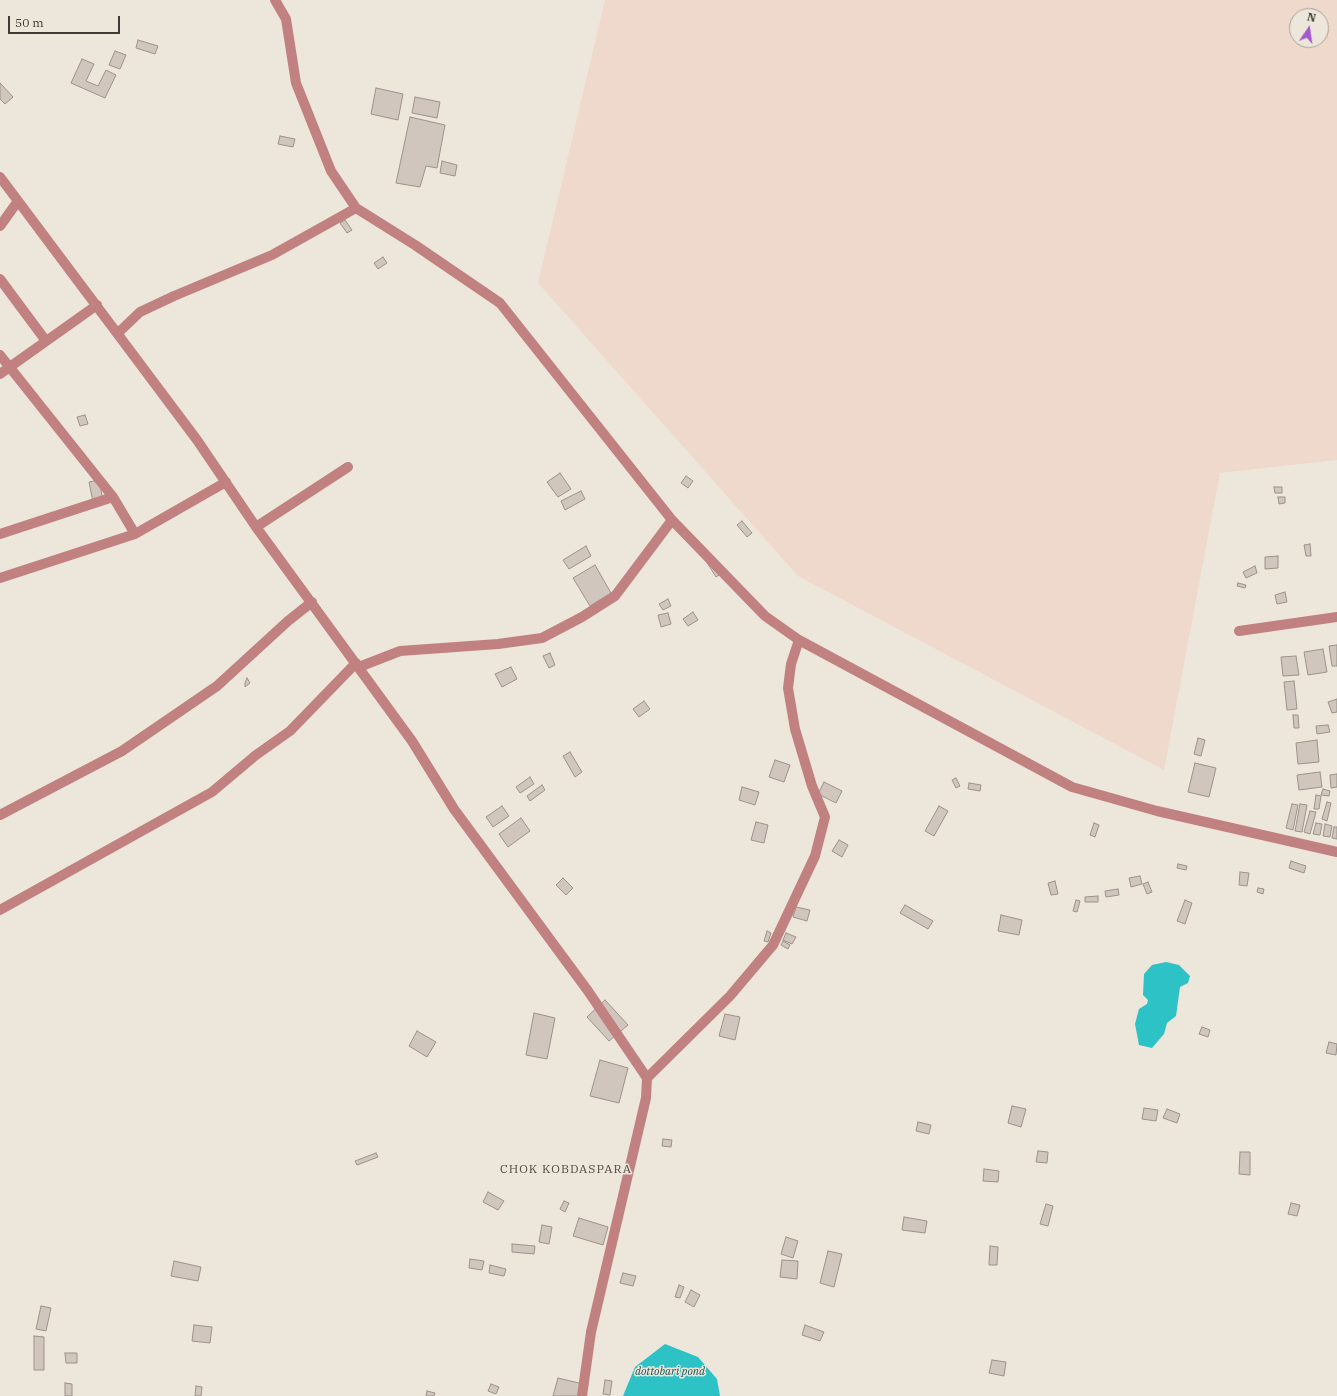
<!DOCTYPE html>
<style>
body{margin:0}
#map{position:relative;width:1337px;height:1396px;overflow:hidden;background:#ede6db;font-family:"IBM Plex Serif",serif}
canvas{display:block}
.north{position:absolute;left:1289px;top:8px;width:40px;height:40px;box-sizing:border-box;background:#ede6db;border:1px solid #a7a299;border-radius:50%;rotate:13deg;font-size:11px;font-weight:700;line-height:16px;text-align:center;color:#3e3b37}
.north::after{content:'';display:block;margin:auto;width:14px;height:18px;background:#a259cc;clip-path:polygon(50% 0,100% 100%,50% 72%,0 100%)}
.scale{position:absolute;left:8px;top:16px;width:112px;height:18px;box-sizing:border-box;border:2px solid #3e3b37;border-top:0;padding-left:5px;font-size:12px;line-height:14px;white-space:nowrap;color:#3e3b37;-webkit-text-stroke:3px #ede6db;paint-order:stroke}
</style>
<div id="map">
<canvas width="1337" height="1396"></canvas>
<div class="north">N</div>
<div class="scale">50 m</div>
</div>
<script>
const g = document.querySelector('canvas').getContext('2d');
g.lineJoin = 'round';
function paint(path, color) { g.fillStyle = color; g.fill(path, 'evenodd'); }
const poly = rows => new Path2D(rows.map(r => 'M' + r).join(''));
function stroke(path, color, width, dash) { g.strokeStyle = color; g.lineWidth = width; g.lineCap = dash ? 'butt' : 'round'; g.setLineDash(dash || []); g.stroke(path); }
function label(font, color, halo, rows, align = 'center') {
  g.font = font + ' "IBM Plex Serif",serif'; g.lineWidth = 3; g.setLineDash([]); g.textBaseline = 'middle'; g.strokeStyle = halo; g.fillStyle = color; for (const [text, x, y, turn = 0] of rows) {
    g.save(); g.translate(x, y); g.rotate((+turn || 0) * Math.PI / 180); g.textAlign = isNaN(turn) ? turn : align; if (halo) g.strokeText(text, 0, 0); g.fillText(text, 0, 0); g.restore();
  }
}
paint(poly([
 [605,0,1337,0,1337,460,1220,473,1164,770,798,576,538,283],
 [1297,16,1321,16,1321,40,1297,40]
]), '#efd9cc');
paint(poly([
 [1166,962,1179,965,1190,976,1188,983,1180,987,1176,1016,1167,1023,1164,1034,1152,1048,1139,1045,1135,1024,1139,1009,1147,1004,1148,1000,1143,995,1144,974,1152,965],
 [665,1344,698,1357,717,1379,720,1396,623,1396,635,1367]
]), '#2dc2c6');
const building = poly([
 [138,40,158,46,155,54,136,48,138,40],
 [115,51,126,55,120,69,109,65,115,51],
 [82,59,94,64,86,81,98,86,106,70,116,75,105,98,71,83,82,59],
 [0,83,13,97,5,104,0,99,0,83],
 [376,88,403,94,398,120,371,114,376,88],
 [415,97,440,102,437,118,412,113,415,97],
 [410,117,445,125,437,168,426,166,420,187,396,183,410,117],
 [280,136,295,139,293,147,278,144,280,136],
 [442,161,457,165,455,176,440,173,442,161],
 [345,220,352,230,347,233,340,223,345,220],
 [383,257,387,263,378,269,374,263,383,257],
 [85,415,88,424,80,426,77,417,85,415],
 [560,473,571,489,558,497,547,482,560,473],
 [686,476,693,481,688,488,681,483,686,476],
 [99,480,103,500,93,502,89,482,99,480],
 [1274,487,1282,487,1282,493,1275,493,1274,487],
 [581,491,585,499,565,510,561,501,581,491],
 [1278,497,1285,497,1285,503,1279,504,1278,497],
 [742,521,752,533,747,537,737,525,742,521],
 [1310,544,1311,556,1306,556,1304,545,1310,544],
 [586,546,591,556,569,569,563,560,586,546],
 [1278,556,1278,568,1265,569,1265,557,1278,556],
 [706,561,719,575,716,577,706,561],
 [595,565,611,593,590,606,573,578,595,565],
 [1255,566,1257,573,1246,578,1243,572,1255,566],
 [1238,583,1246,585,1245,588,1237,586,1238,583],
 [1285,592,1287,602,1277,604,1275,595,1285,592],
 [668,599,671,606,663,610,659,604,668,599],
 [693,612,698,620,688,626,683,619,693,612],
 [668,613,671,624,661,627,658,615,668,613],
 [1337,645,1337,666,1332,666,1329,646,1337,645],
 [1323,649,1327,672,1308,675,1304,652,1323,649],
 [550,653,555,665,549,668,543,656,550,653],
 [1296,656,1299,675,1283,676,1281,657,1296,656],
 [511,667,517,679,502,687,495,674,511,667],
 [247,678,250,683,245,687,245,683,247,678],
 [1294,681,1297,709,1287,710,1284,682,1294,681],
 [1337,699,1337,712,1332,713,1328,702,1337,699],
 [644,701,650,709,639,717,633,709,644,701],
 [1293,715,1298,715,1299,728,1294,728,1293,715],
 [1328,725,1330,732,1317,734,1316,726,1328,725],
 [1198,738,1205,740,1201,756,1194,754,1198,738],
 [1317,740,1319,762,1298,764,1296,743,1317,740],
 [570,752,582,772,575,777,563,756,570,752],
 [775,760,790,765,784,782,769,777,775,760],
 [1195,763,1216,768,1209,797,1188,792,1195,763],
 [1320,772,1322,787,1299,790,1297,775,1320,772],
 [1337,774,1337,787,1331,788,1330,775,1337,774],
 [530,777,534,784,520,793,516,787,530,777],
 [956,778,960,786,956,788,952,780,956,778],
 [824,782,842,791,836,803,818,794,824,782],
 [969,783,981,785,980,791,968,789,969,783],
 [542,785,545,790,530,801,527,796,542,785],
 [742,787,759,792,755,805,739,800,742,787],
 [1323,789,1330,791,1329,796,1321,795,1323,789],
 [1316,795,1321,796,1319,809,1314,809,1316,795],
 [1327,802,1331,803,1327,821,1322,819,1327,802],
 [1292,804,1298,805,1293,830,1286,828,1292,804],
 [1300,804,1307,805,1302,832,1295,831,1300,804],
 [502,806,509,816,493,827,486,817,502,806],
 [939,806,948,811,934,836,925,831,939,806],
 [1310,811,1316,812,1310,834,1304,832,1310,811],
 [521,818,530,831,508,847,499,834,521,818],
 [756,822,768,825,764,843,751,840,756,822],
 [1094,823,1099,825,1095,837,1090,835,1094,823],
 [1316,823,1322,824,1320,835,1313,834,1316,823],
 [1325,824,1332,826,1330,837,1323,836,1325,824],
 [1334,827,1337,827,1337,839,1332,838,1334,827],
 [839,840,848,845,842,857,832,851,839,840],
 [1291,861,1306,866,1304,873,1289,868,1291,861],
 [1178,864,1187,866,1186,870,1177,868,1178,864],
 [1240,872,1249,873,1247,886,1239,885,1240,872],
 [1140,876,1142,884,1131,887,1129,878,1140,876],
 [563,878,573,888,566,895,556,885,563,878],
 [1055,881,1058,894,1051,895,1048,883,1055,881],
 [1148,882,1152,892,1147,894,1143,884,1148,882],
 [1258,888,1264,889,1263,894,1257,892,1258,888],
 [1118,889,1119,895,1106,897,1105,891,1118,889],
 [1098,896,1098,902,1085,902,1085,897,1098,896],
 [1076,900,1080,901,1077,912,1073,911,1076,900],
 [1185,900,1192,903,1185,924,1177,921,1185,900],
 [905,905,933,921,928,929,900,913,905,905],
 [796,907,810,910,807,921,793,917,796,907],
 [1001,915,1022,920,1019,935,998,931,1001,915],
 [767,931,771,933,768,942,764,941,767,931],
 [786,933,796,937,792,944,783,940,786,933],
 [783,941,790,945,788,949,781,945,783,941],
 [605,1000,628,1025,609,1041,587,1017,605,1000],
 [534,1013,555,1018,547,1059,526,1055,534,1013],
 [725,1014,740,1017,735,1040,719,1036,725,1014],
 [1202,1027,1210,1030,1208,1037,1199,1034,1202,1027],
 [417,1031,436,1042,427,1057,409,1046,417,1031],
 [1329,1042,1337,1044,1336,1055,1326,1053,1329,1042],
 [600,1060,628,1068,619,1103,590,1096,600,1060],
 [1012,1106,1026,1109,1021,1127,1008,1123,1012,1106],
 [1144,1108,1158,1110,1156,1121,1142,1119,1144,1108],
 [1167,1109,1180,1114,1177,1123,1163,1118,1167,1109],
 [918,1122,931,1125,929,1134,916,1131,918,1122],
 [663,1139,672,1140,671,1147,662,1146,663,1139],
 [1038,1151,1048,1152,1047,1163,1036,1162,1038,1151],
 [1240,1152,1250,1152,1250,1175,1239,1174,1240,1152],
 [376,1153,378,1157,357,1165,355,1161,376,1153],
 [984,1169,999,1171,998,1182,983,1181,984,1169],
 [488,1192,504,1201,498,1210,483,1202,488,1192],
 [564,1201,569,1203,565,1212,560,1209,564,1201],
 [1291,1203,1300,1205,1297,1216,1288,1214,1291,1203],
 [1046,1204,1053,1206,1048,1226,1040,1224,1046,1204],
 [904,1217,927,1221,925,1233,902,1230,904,1217],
 [579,1218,608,1227,603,1245,573,1236,579,1218],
 [542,1225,552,1227,549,1244,539,1242,542,1225],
 [786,1237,798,1241,793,1258,781,1254,786,1237],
 [512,1244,535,1246,534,1254,512,1252,512,1244],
 [990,1246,998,1247,997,1265,989,1265,990,1246],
 [828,1251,842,1254,834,1287,820,1283,828,1251],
 [470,1259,484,1261,482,1270,469,1268,470,1259],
 [782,1260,798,1261,797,1279,780,1277,782,1260],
 [174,1261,201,1267,198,1281,171,1276,174,1261],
 [490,1265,506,1269,504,1276,489,1273,490,1265],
 [623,1273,636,1276,633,1286,620,1283,623,1273],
 [679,1285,684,1287,680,1298,675,1297,679,1285],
 [691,1290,700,1295,694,1307,685,1302,691,1290],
 [41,1306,51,1308,46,1331,36,1329,41,1306],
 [194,1325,212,1327,210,1343,192,1341,194,1325],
 [805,1325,824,1332,820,1341,802,1335,805,1325],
 [34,1336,44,1337,44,1370,34,1370,34,1336],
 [65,1353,77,1353,77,1363,66,1363,65,1353],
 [992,1360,1006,1362,1004,1376,989,1373,992,1360],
 [558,1378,583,1384,580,1396,553,1396,558,1378],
 [605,1380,612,1381,610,1395,603,1394,605,1380],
 [65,1383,72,1384,72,1396,65,1396,65,1383],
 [491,1384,499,1387,496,1394,488,1391,491,1384],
 [196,1386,202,1387,201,1396,195,1396,196,1386],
 [427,1391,435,1393,434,1396,426,1396,427,1391]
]);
paint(building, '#d1c6be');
stroke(building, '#9c928a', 1);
stroke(poly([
 [275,0,286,19,296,83,331,171,356,208,415,245,500,303,672,520,765,616,799,640,1072,787,1157,811,1337,852],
 [0,177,197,440,256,527,412,741,454,809,588,991,647,1078,646,1098,591,1332,582,1396],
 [0,226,18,201],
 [0,279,46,341],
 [118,333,140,312,174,296,272,255,356,208],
 [0,355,113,497,135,534],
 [0,374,97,305],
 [256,527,348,467],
 [0,534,113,497],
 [0,578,135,534,226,482],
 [1239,631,1337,617],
 [359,667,400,651,498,644,542,638,582,617,615,596,672,520],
 [0,815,122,751,217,686,288,621,312,602],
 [0,910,212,792,256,755,290,731,356,663],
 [647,1078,730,996,773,945,815,856,825,817,812,786,795,729,788,688,791,664,799,640]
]), '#c18180', 10);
label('italic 11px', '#165153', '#ede6db', [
 ["dottobari pond",670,1372]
]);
g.letterSpacing = '1px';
label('12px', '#534d44', '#ede6db', [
 ["CHOK KOBDASPARA",566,1170]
]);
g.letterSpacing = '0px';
</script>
